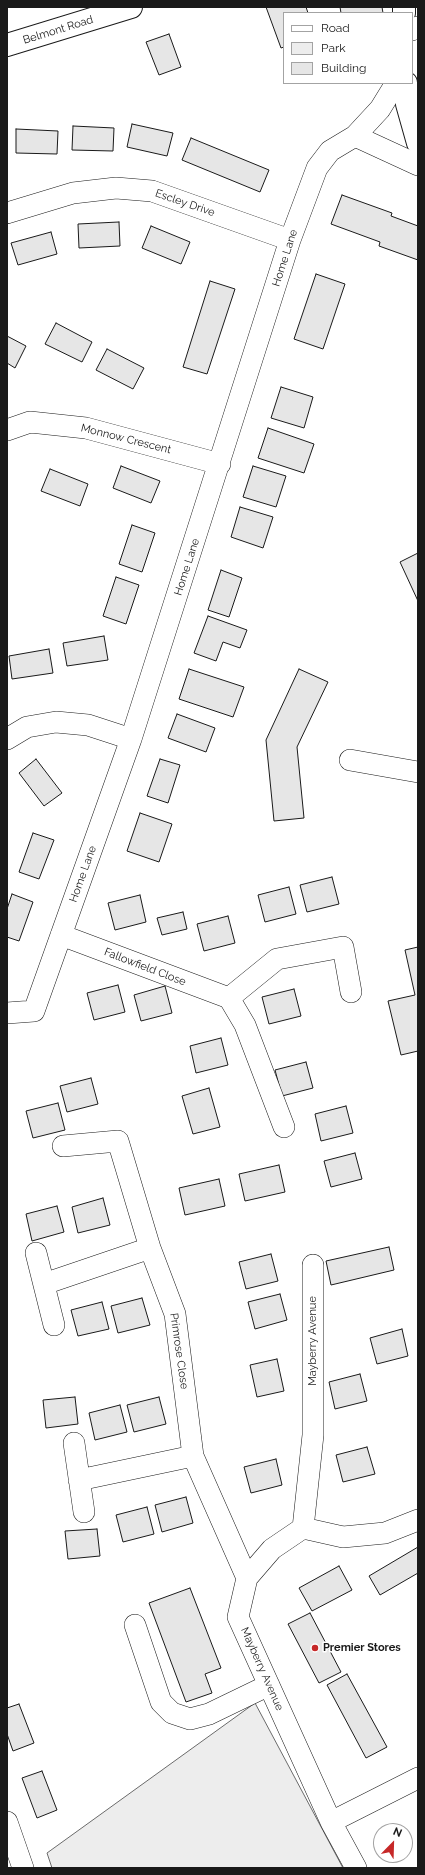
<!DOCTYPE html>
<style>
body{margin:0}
#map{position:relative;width:425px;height:1875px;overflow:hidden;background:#fff;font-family:Raleway,sans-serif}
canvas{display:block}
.frame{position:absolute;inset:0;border:8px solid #1a1a1a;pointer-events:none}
.legend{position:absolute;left:283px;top:12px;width:130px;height:72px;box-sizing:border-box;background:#fff;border:1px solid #a3a3a3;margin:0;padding:5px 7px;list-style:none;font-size:12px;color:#1a1a1a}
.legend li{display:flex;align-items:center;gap:8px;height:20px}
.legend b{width:20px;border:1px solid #a3a3a3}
.north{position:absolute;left:373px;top:1823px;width:40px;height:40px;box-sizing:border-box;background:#fff;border:1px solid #a3a3a3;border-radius:50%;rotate:23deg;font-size:11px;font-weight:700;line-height:16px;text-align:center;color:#1a1a1a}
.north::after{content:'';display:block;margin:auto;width:14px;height:18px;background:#c62828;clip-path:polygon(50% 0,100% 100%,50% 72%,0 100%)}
</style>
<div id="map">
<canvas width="425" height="1875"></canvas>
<div class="frame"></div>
<ul class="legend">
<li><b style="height:5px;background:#fff"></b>Road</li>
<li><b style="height:11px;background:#ededed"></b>Park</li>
<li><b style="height:11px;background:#e6e6e6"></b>Building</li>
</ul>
<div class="north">N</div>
</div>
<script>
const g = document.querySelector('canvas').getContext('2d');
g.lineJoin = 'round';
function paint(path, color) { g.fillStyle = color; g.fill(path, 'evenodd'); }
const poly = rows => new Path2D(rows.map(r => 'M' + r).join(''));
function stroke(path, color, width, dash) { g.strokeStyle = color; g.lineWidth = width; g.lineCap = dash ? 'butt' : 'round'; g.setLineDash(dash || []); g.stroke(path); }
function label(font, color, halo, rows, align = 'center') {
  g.font = font + ' Raleway,sans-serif'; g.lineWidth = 3; g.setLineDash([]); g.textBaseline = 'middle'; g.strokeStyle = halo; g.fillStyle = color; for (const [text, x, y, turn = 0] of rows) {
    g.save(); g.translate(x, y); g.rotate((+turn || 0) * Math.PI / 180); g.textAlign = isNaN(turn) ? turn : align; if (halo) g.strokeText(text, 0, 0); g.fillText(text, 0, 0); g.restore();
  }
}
const green = poly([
 [255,1703,343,1868,52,1868,47,1853,255,1703]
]);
paint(green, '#ededed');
stroke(green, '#6a6a6a', 1);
const building = poly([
 [266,7,306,7,308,13,284,13,284,47,281,48,266,7],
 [340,7,382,7,383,13,341,13,340,7],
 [169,34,181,67,159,75,146,42,169,34],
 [132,124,173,133,167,156,127,147,132,124],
 [73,126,114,128,113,151,72,150,73,126],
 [16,129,58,131,57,154,16,153,16,129],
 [191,138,269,170,260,192,182,160,191,138],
 [342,195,392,213,391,216,418,226,418,260,379,246,380,242,331,224,342,195],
 [119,222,120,246,79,248,78,224,119,222],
 [151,226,190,242,181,264,142,248,151,226],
 [51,232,57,254,18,265,11,243,51,232],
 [316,274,345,284,323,349,294,339,316,274],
 [210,281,235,289,207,374,183,367,210,281],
 [56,323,92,342,82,362,45,344,56,323],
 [7,336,26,346,15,368,7,363,7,336],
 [107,349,144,368,133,389,96,370,107,349],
 [281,387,313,397,304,428,271,418,281,387],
 [268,428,314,444,304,473,258,458,268,428],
 [121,466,160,481,151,503,113,488,121,466],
 [253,466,286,476,276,507,243,497,253,466],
 [50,469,88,484,80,506,41,491,50,469],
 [240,507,273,517,263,548,231,537,240,507],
 [132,525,155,533,142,572,119,564,132,525],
 [418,553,418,601,400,562,418,553],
 [221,570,242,578,229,617,208,610,221,570],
 [116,577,139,585,126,624,103,616,116,577],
 [208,616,247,630,240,648,223,642,216,661,194,653,208,616],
 [104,636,108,660,67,666,63,643,104,636],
 [49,649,53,673,12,679,9,656,49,649],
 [189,669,244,687,233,717,179,699,189,669],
 [299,669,328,682,297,747,304,818,274,821,266,740,299,669],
 [177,714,215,728,206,752,168,738,177,714],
 [36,759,62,793,44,806,19,773,36,759],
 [160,759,180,765,168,803,147,796,160,759],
 [140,813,172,824,159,862,127,851,140,813],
 [33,833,54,840,39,879,19,872,33,833],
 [332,877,339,904,307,912,300,885,332,877],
 [289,887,296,914,265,922,258,895,289,887],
 [12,894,33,902,19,941,7,937,7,909,12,894],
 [140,895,146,922,115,930,108,903,140,895],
 [183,912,187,929,162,935,157,918,183,912],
 [228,916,235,943,204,951,197,924,228,916],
 [418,947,418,1051,401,1055,388,1001,415,995,405,950,418,947],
 [118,985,125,1012,94,1020,87,993,118,985],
 [165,986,172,1013,141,1021,134,995,165,986],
 [294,989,301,1016,269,1024,262,997,294,989],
 [221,1038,228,1065,196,1073,190,1046,221,1038],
 [306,1062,313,1088,282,1096,275,1070,306,1062],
 [91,1078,98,1104,67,1112,60,1086,91,1078],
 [209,1088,220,1127,193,1134,182,1096,209,1088],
 [58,1103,65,1130,33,1138,26,1111,58,1103],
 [346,1106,353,1133,321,1141,315,1114,346,1106],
 [355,1153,362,1179,331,1187,324,1161,355,1153],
 [279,1165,285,1192,245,1201,239,1174,279,1165],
 [219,1179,225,1206,185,1215,179,1188,219,1179],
 [103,1198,110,1225,78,1233,72,1207,103,1198],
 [57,1206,64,1232,32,1241,26,1214,57,1206],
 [389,1247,394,1270,331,1285,326,1261,389,1247],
 [271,1254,278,1281,246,1289,239,1262,271,1254],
 [280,1294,287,1320,255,1329,248,1302,280,1294],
 [142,1298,150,1325,118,1333,111,1306,142,1298],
 [102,1302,109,1329,78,1336,71,1310,102,1302],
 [402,1329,408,1356,377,1364,370,1338,402,1329],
 [277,1359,284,1391,257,1397,250,1365,277,1359],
 [360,1374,367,1401,335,1409,329,1382,360,1374],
 [75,1397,78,1424,46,1428,43,1400,75,1397],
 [159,1397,166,1424,134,1432,127,1405,159,1397],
 [120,1405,127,1432,95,1440,89,1413,120,1405],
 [367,1447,375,1474,343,1482,336,1455,367,1447],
 [276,1459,282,1485,251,1493,244,1467,276,1459],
 [186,1497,193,1523,162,1532,155,1505,186,1497],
 [147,1507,154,1534,123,1542,116,1515,147,1507],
 [97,1529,100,1556,68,1559,65,1531,97,1529],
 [418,1547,418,1573,380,1595,369,1576,418,1547],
 [339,1566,352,1590,312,1611,299,1588,339,1566],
 [190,1588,221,1668,205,1674,212,1693,186,1702,149,1603,190,1588],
 [310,1613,341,1672,319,1683,288,1624,310,1613],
 [347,1674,387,1747,366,1758,327,1685,347,1674],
 [19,1704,34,1743,13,1751,7,1734,7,1708,19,1704],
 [42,1771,57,1810,37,1818,22,1778,42,1771]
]);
paint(building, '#e6e6e6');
stroke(building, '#1a1a1a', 1);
const minor = poly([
 [412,30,418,27],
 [355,136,418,165],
 [7,213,73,193,116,188,152,191,290,240],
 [7,430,30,422,86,428,220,464],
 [7,739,27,727,56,722,88,725,131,739],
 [350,760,418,772],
 [61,935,229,998,245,1025,284,1127],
 [229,998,277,959,343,947,351,992],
 [7,1013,34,1011,131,739,290,240,317,168,330,151,355,136,380,109,396,83],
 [63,1146,118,1141,150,1248,175,1314,193,1456,247,1578],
 [36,1253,54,1325],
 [313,1265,313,1435,303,1528,272,1549,247,1578,238,1617,331,1822,356,1868],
 [44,1284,150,1248],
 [74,1443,84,1512],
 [79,1480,193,1456],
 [303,1528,343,1537,385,1533,418,1520],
 [135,1625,161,1702,172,1713,190,1719,209,1714,269,1685],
 [7,1822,23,1868],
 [331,1822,418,1778]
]);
const tertiary = poly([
 [404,7,404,13],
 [406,83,407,104,418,143]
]);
const trunk = poly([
 [7,45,131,7]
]);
stroke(minor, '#1a1a1a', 22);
stroke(tertiary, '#1a1a1a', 24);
stroke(trunk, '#1a1a1a', 24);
stroke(minor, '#fff', 21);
stroke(tertiary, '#fff', 22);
stroke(trunk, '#fff', 22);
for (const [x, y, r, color] of [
 [315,1648,4,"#c62828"]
]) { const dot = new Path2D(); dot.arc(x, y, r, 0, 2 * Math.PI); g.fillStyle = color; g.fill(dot); stroke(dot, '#fff', 1.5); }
label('11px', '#1a1a1a', '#fff', [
 ["Belmont Road",58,30,-17],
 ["Escley Drive",185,203,19],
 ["Home Lane",285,258,-72],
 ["Monnow Crescent",126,439,14],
 ["Home Lane",187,567,-72],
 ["Home Lane",83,874,-70],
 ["Fallowfield Close",145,967,21],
 ["Mayberry Avenue",313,1341,-90],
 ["Primrose Close",179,1351,82],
 ["Mayberry Avenue",262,1669,66]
]);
label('bold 11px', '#1a1a1a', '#fff', [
 ["Premier Stores",323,1648]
], 'left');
</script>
